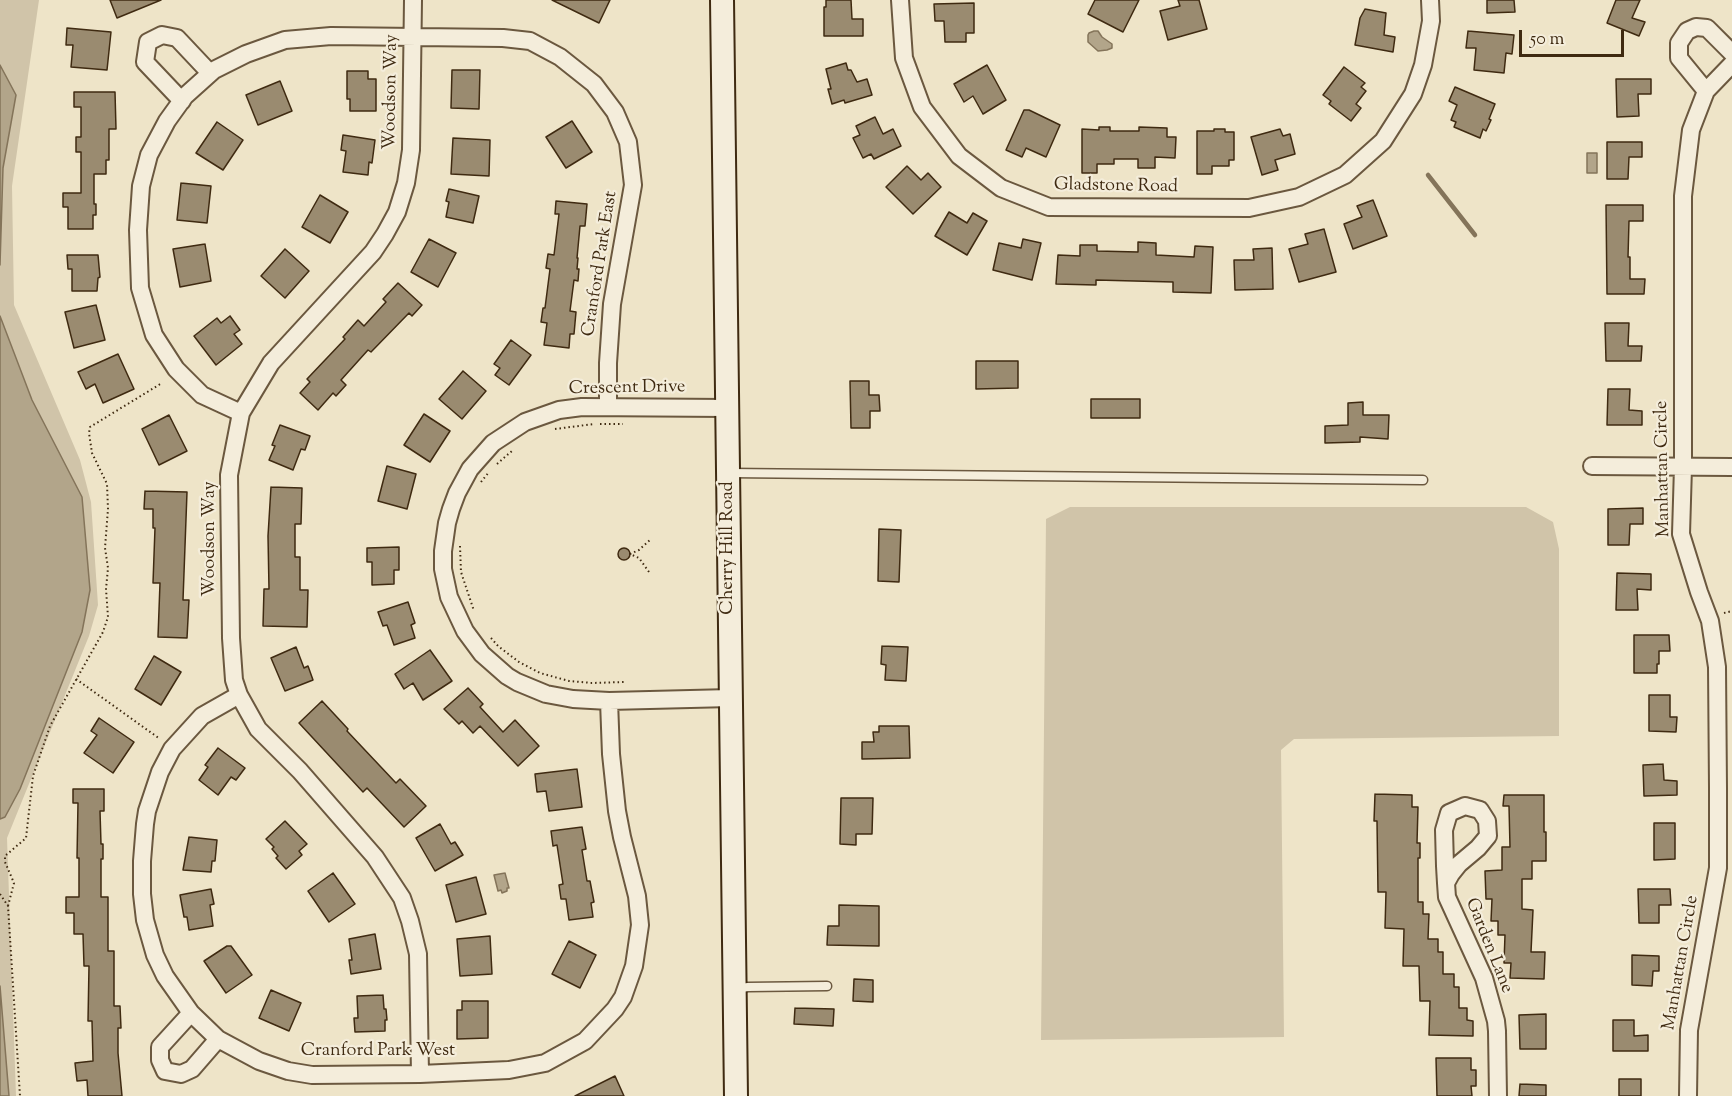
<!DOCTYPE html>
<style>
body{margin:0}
#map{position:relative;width:1732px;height:1096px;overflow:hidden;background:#eee4c8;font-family:"Sorts Mill Goudy",serif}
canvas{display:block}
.scale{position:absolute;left:1519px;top:30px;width:105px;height:27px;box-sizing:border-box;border:3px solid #3f2a11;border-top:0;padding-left:8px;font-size:18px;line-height:21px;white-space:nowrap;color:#3f2a11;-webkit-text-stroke:4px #f4eddb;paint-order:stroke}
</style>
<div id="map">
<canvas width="1732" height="1096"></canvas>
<div class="scale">50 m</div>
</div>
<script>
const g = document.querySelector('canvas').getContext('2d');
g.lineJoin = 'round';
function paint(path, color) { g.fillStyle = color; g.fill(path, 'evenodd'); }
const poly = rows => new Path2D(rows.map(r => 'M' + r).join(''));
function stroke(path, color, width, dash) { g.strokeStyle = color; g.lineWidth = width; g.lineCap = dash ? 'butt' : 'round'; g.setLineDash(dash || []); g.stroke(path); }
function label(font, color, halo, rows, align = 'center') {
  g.font = font + ' "Sorts Mill Goudy",serif'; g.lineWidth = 4.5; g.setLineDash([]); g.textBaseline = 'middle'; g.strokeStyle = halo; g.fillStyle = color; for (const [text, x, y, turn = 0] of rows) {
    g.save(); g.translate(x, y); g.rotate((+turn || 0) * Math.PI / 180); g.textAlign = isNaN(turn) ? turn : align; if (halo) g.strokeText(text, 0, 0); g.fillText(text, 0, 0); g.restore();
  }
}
paint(poly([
 [0,0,39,0,12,186,14,305,80,460,91,502,98,605,89,636,7,838,16,1096,0,1096],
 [1070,507,1526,507,1553,522,1559,549,1559,736,1294,739,1281,750,1284,1037,1041,1040,1046,519]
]), '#d0c4a9');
const water = poly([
 [1094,31,1098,31,1102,37,1112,44,1112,48,1107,50,1098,51,1088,42,1088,35,1089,33,1094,31],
 [0,65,16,95,3,168,0,265,0,65],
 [1587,153,1597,153,1597,173,1587,173,1587,153],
 [0,316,32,400,82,497,90,590,82,632,20,789,5,817,0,819,0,316],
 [505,873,509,888,507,888,507,891,502,893,501,890,498,891,494,875,505,873],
 [0,986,9,1096,0,1096,0,986]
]);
paint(water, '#b2a58a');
stroke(water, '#84745a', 1.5);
stroke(poly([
 [1428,175,1475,235]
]), '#84745a', 4.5);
const building = poly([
 [110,0,161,0,117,18,110,0],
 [552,0,610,0,599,23,552,0],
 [826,0,851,0,852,19,863,19,863,36,824,36,824,7,826,7,826,0],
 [1095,0,1139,0,1123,32,1088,14,1095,0],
 [1178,0,1199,0,1207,29,1168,40,1160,11,1180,6,1178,0],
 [1487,0,1514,0,1515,12,1487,13,1487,0],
 [1616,0,1640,0,1632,18,1645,22,1639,36,1607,23,1616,0],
 [974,3,974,33,966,33,966,42,945,42,944,21,935,21,934,4,974,3],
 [1365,9,1386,13,1384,35,1395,37,1393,52,1355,45,1360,18,1365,9],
 [67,28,111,32,107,70,71,67,73,45,66,45,67,28],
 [1468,31,1514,35,1512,54,1506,53,1504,73,1474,70,1476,48,1466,48,1468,31],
 [846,63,848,70,851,70,857,82,867,79,872,95,845,103,844,100,832,104,828,89,831,89,826,69,846,63],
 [987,65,1006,100,983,114,973,96,964,102,954,84,987,65],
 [1344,67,1365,83,1361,87,1366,91,1356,104,1361,108,1351,121,1329,104,1331,101,1323,95,1344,67],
 [452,70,480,70,479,109,451,108,452,70],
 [347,71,368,71,368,79,376,79,376,111,350,111,350,99,347,99,347,71],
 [1616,79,1651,79,1651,94,1638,94,1639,116,1617,117,1616,79],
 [280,81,292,111,258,125,246,95,280,81],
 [1455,87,1495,104,1489,119,1491,120,1486,131,1483,129,1480,138,1454,127,1456,122,1451,120,1457,105,1449,101,1455,87],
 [74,92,115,92,116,129,109,129,109,160,106,160,106,174,94,174,94,204,96,204,96,215,93,215,93,229,68,229,68,207,63,207,63,193,81,193,81,152,76,152,76,137,81,137,81,107,74,107,74,92],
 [1024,110,1029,110,1060,125,1046,157,1026,148,1022,157,1006,150,1024,110],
 [875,117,883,134,893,129,901,146,874,159,871,154,863,158,853,138,860,135,856,126,875,117],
 [572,121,592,152,566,168,546,137,572,121],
 [217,122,243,140,223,170,196,153,217,122],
 [1099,127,1110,127,1110,131,1139,131,1139,127,1167,128,1167,137,1176,137,1175,158,1155,157,1155,168,1138,168,1138,159,1114,159,1114,164,1097,164,1097,173,1082,173,1082,129,1099,130,1099,127],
 [1214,129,1225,129,1225,132,1234,132,1234,160,1229,160,1229,166,1212,166,1212,174,1197,174,1197,131,1214,131,1214,129],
 [1280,129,1283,136,1290,134,1295,154,1275,160,1278,170,1262,175,1251,137,1280,129],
 [343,135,375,140,372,163,369,162,368,175,343,172,346,151,341,150,343,135],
 [453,138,490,140,489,176,451,174,453,138],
 [1607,142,1642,142,1642,157,1629,157,1628,179,1607,179,1607,142],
 [907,166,921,180,928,173,941,187,913,214,886,187,907,166],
 [181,183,211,186,207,223,177,220,181,183],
 [449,189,479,196,473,223,446,217,449,202,446,201,449,189],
 [320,195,348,212,330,243,302,227,320,195],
 [1373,200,1387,236,1353,249,1344,224,1362,217,1357,206,1373,200],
 [556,201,587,204,585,226,580,226,577,258,578,258,577,269,579,269,578,281,574,280,570,311,576,312,574,334,570,334,569,348,544,345,547,323,541,322,543,308,545,308,550,269,546,268,548,254,554,255,559,214,555,214,556,201],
 [1606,205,1643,205,1643,221,1629,221,1628,257,1630,257,1630,279,1645,279,1644,294,1607,294,1606,205],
 [949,212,967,223,973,213,987,221,967,255,935,236,949,212],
 [1324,229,1336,272,1299,282,1289,249,1308,244,1305,234,1324,229],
 [429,239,456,253,438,287,411,272,429,239],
 [1023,239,1041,243,1032,280,993,270,999,243,1021,248,1023,239],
 [1138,242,1156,243,1156,255,1194,257,1195,246,1213,247,1211,293,1173,292,1173,282,1096,280,1096,285,1056,284,1058,255,1080,256,1080,245,1097,245,1097,251,1138,252,1138,242],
 [205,244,211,281,180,287,173,249,205,244],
 [1272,248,1273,289,1235,290,1234,260,1254,260,1253,249,1272,248],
 [285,249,309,271,285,298,261,276,285,249],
 [67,255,98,255,100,277,98,278,97,291,72,291,72,269,68,269,67,255],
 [398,283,422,305,412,316,409,313,371,352,368,350,341,380,346,385,336,396,333,393,318,410,300,393,310,382,307,379,345,339,343,337,358,320,364,326,386,302,383,299,398,283],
 [96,305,105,340,74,348,65,312,96,305],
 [230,316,240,330,234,334,242,344,216,365,194,336,217,318,221,323,230,316],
 [1605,323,1629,323,1628,346,1642,346,1641,361,1606,361,1605,323],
 [511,340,531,355,509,385,495,375,500,368,494,364,511,340],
 [118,354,134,389,103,403,95,384,86,389,78,372,118,354],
 [976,361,1018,361,1018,388,976,389,976,361],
 [463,371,486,391,462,419,439,399,463,371],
 [850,381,869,381,869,395,879,395,880,411,870,411,870,428,851,428,850,381],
 [1608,389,1630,389,1629,410,1642,411,1642,425,1607,425,1608,389],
 [1091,399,1140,399,1140,418,1091,418,1091,399],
 [1363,402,1363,415,1389,415,1388,439,1360,437,1360,442,1325,443,1325,426,1348,425,1348,403,1363,402],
 [424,414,450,431,430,462,404,445,424,414],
 [169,415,187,451,159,465,142,429,169,415],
 [280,425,310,436,305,450,301,449,293,470,269,460,275,446,272,445,280,425],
 [387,466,416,474,407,509,378,501,387,466],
 [271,487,302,488,301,524,295,524,295,557,300,557,300,590,308,590,307,627,263,626,264,589,269,589,268,536,271,487],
 [145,491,187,492,183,600,189,600,187,638,158,637,160,583,153,583,155,528,153,528,153,509,144,509,145,491],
 [1643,508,1643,524,1630,524,1629,545,1608,545,1608,509,1643,508],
 [879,529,901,530,899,582,878,581,879,529],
 [399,547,399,570,394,570,394,584,372,585,372,562,367,562,367,548,399,547],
 '618 554a6 6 0 1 1 12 0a6 6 0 1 1-12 0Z',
 [1617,573,1651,574,1651,590,1637,589,1638,610,1616,610,1617,573],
 [408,602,415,623,411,625,415,638,394,645,387,625,383,626,378,612,408,602],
 [1634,635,1669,635,1670,651,1659,651,1659,664,1657,664,1657,673,1634,673,1634,635],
 [882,646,908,647,906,681,885,680,886,665,881,664,882,646],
 [296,647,304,668,308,666,313,680,285,691,271,658,296,647],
 [430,650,452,681,423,700,413,683,404,689,395,674,430,650],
 [154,656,181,672,161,705,135,689,154,656],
 [468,688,483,704,480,707,503,732,515,720,539,746,518,766,480,726,473,733,462,721,459,724,444,709,468,688],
 [1649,695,1670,695,1670,717,1677,717,1676,732,1649,731,1649,695],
 [322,701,348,729,347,731,396,783,400,779,426,806,404,827,367,788,363,792,299,723,322,701],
 [99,718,134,742,113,773,84,753,97,735,91,731,99,718],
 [879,726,909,726,910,758,862,759,862,742,874,742,873,732,879,732,879,726],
 [218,748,245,768,236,780,231,777,218,795,199,780,208,767,205,765,218,748],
 [1663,764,1664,780,1677,781,1677,795,1644,796,1643,765,1663,764],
 [577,769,582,807,549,811,546,791,537,792,535,774,577,769],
 [73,789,104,789,104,811,100,811,101,844,103,844,103,859,101,859,101,897,108,897,108,951,114,951,114,1006,120,1006,121,1028,118,1028,118,1053,122,1096,88,1096,87,1080,77,1081,75,1063,93,1061,92,1021,88,1021,89,966,84,966,83,934,74,934,74,913,66,913,66,897,79,897,79,858,77,858,78,803,73,803,73,789],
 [1375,794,1412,795,1412,807,1418,807,1417,843,1420,843,1420,858,1418,858,1418,902,1423,902,1423,914,1429,914,1428,939,1438,939,1438,952,1443,952,1443,974,1454,974,1454,987,1459,987,1459,1008,1467,1008,1467,1020,1473,1021,1473,1036,1429,1035,1430,1001,1420,1001,1419,966,1403,966,1404,929,1385,928,1386,892,1378,892,1377,821,1374,821,1375,794],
 [1504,795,1544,795,1544,832,1546,832,1546,861,1532,861,1532,879,1522,879,1522,909,1533,910,1531,952,1545,952,1544,979,1510,978,1511,963,1504,963,1505,935,1498,935,1498,921,1491,921,1492,899,1486,899,1485,871,1502,870,1502,847,1510,847,1509,806,1503,806,1504,795],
 [841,798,873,798,872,834,856,834,856,845,840,844,841,798],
 [285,821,307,844,299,851,302,855,286,869,276,858,278,856,272,849,274,847,266,839,285,821],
 [1654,823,1675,823,1675,859,1654,860,1654,823],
 [440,824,451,844,455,842,463,855,435,871,416,838,440,824],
 [582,827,586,849,582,850,587,881,590,881,594,902,591,903,593,917,569,920,566,899,561,899,559,885,563,884,557,845,553,846,551,831,582,827],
 [189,837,217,840,215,861,212,861,211,872,183,870,189,837],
 [333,873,355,904,329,922,308,891,333,873],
 [476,877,486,914,456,922,446,885,476,877],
 [211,889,214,904,210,905,213,926,189,930,187,917,184,917,180,895,211,889],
 [1638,889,1670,889,1671,905,1659,905,1659,923,1639,923,1638,889],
 [839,905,879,906,879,946,827,945,828,926,839,926,839,905],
 [375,934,381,969,351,974,349,960,352,960,349,939,375,934],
 [490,936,492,974,460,976,457,939,490,936],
 [569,941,596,955,580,988,552,974,569,941],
 [227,946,231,946,252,975,226,993,204,961,227,946],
 [1632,955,1659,956,1659,971,1653,971,1652,986,1632,985,1632,955],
 [854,979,873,980,873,1002,853,1001,854,979],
 [271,990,301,1003,289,1031,259,1018,271,990],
 [383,995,384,1009,386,1009,387,1020,385,1020,385,1031,355,1032,354,1018,358,1018,357,996,383,995],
 [462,1001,488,1001,488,1038,457,1039,457,1010,462,1010,462,1001],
 [795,1008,834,1009,833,1026,794,1024,795,1008],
 [1546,1014,1546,1049,1520,1049,1519,1015,1546,1014],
 [1613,1020,1634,1020,1634,1036,1648,1035,1648,1051,1613,1051,1613,1020],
 [1436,1058,1471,1058,1471,1070,1476,1070,1476,1086,1471,1086,1472,1096,1437,1096,1436,1058],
 [615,1076,624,1096,575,1096,615,1076],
 [1619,1079,1641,1079,1641,1096,1619,1096,1619,1079],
 [1520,1084,1546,1085,1546,1096,1519,1096,1520,1084]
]);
paint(building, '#9a8b70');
stroke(building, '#3f2a11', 1.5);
const lane = poly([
 [729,473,1423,480],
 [735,989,748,987,827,986]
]);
const street = poly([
 [413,0,411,150,406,183,397,212,385,234,373,252,271,363,241,413,229,475,231,638,234,680,239,695,258,729,300,771,375,857,402,898,410,921,418,954,420,1074],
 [900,0,904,58,922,107,959,156,1001,188,1049,207,1249,208,1299,197,1345,175,1383,141,1413,94,1423,65,1431,21,1430,0],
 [1706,91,1679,58,1679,43,1687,31,1696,27,1707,28,1732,53],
 [182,101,145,62,148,42,162,35,177,38,210,73],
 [727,408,582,407,559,410,525,422,493,443,470,469,457,493,451,509,447,523,443,551,443,569,449,597,465,631,482,654,507,676,517,682,546,694,573,699,609,701,731,698],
 [241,413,202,395,176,369,154,335,140,288,138,230,141,186,149,155,167,121,185,96,214,70,246,54,285,40,331,36,503,38,530,41,560,57,594,84,615,112,628,142,633,185,612,304,608,363,608,407],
 [1592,466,1732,467],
 [239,695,202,716,172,749,160,772,147,811,145,824,142,861,142,894,145,920,155,955,165,976,191,1013,218,1039,259,1061,288,1071,312,1075,420,1074,509,1070,545,1063,585,1041,615,1009,623,997,634,966,640,925,637,896,622,837,617,811,611,754,609,701],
 [1446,883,1451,874,1459,864,1478,848,1488,836,1487,821,1480,810,1465,806,1449,813,1444,830,1445,866,1446,883,1447,897,1484,978,1496,1021,1497,1031,1498,1096],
 [191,1013,160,1047,160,1060,165,1071,181,1074,192,1069,218,1039],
 [1688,1096,1689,1030,1718,868,1718,788,1717,667,1710,621,1699,592,1681,534,1683,467,1683,196,1691,130,1706,91,1732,64]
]);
const secondary = poly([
 [722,0,736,1096]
]);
stroke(lane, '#6b583f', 11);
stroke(street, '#6b583f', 20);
stroke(secondary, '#3f2a11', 26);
stroke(poly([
 [600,424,623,424],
 [555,429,594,424],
 [497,464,513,450],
 [481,482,489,472],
 [460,546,461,572,474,611],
 [649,572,639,558,630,554,639,550,651,539],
 [1724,613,1732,611],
 [491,638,498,646,519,662,540,673,569,681,592,683,625,682],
 [76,679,160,739],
 [0,894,8,906,20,1096],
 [8,906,14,883,5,862,5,856,26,838,33,776,50,726,103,632,108,617,106,589,108,568,105,548,108,509,107,484,92,453,89,433,90,427,162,383]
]), '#3f2a11', 2, [1.5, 3]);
stroke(lane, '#f4eddb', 8);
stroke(street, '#f4eddb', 16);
stroke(secondary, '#f4eddb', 22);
label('18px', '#3f2a11', '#f4eddb', [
 ["Woodson Way",392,92,-89],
 ["Gladstone Road",1116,187,1],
 ["Cranford Park East",601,264,-81],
 ["Crescent Drive",627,389,-1],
 ["Manhattan Circle",1664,469,-91],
 ["Woodson Way",211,539,-90],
 ["Cherry Hill Road",729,548,-90],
 ["Garden Lane",1488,946,68],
 ["Manhattan Circle",1682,963,-80],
 ["Cranford Park West",378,1052]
]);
</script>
